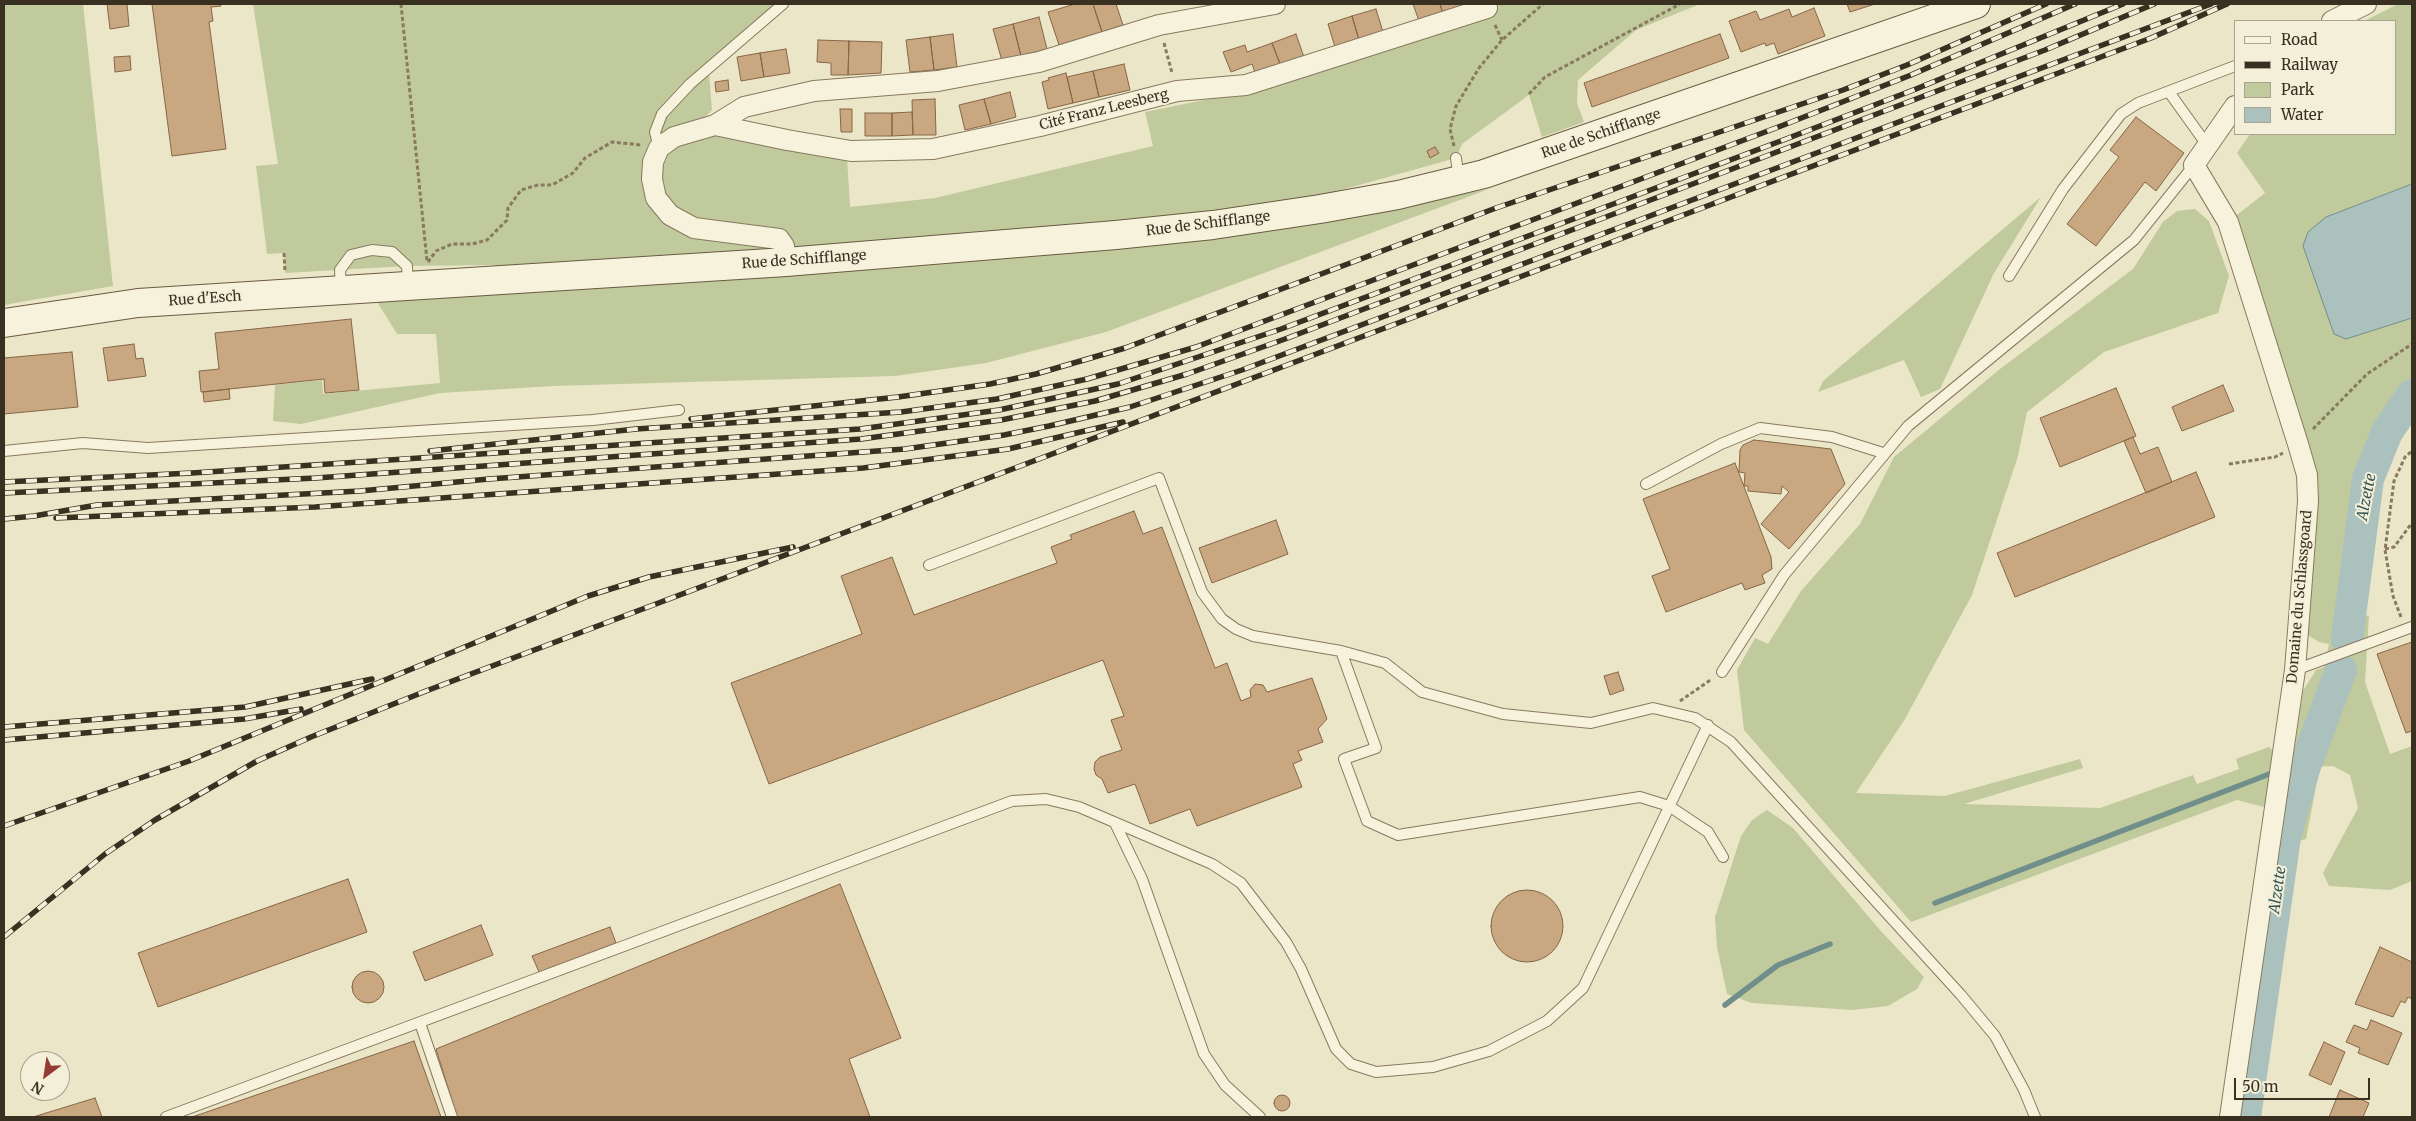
<!DOCTYPE html>
<meta charset="utf-8">
<style>
body{margin:0}
#map{position:relative;width:2416px;height:1121px;overflow:hidden;background:#ece6c9;font-family:Merriweather,serif}
canvas{display:block}
.frame{position:absolute;inset:0;border:5px solid #393021;pointer-events:none}
.legend{position:absolute;left:2234px;top:20px;width:162px;height:115px;box-sizing:border-box;background:#f4efd8;border:1px solid #a9a38f;margin:0;padding:6px 9px;list-style:none;font-size:15px;color:#393021}
.legend li{display:flex;align-items:center;gap:10px;height:25px}
.legend b{width:25px;border:1px solid #a9a38f}
.north{position:absolute;left:20px;top:1051px;width:50px;height:50px;box-sizing:border-box;background:#f4efd8;border:1px solid #a9a38f;border-radius:50%;rotate:211deg;font-size:14px;font-weight:700;line-height:20px;text-align:center;color:#393021}
.north::after{content:'';display:block;margin:auto;width:18px;height:22px;background:#943c32;clip-path:polygon(50% 0,100% 100%,50% 72%,0 100%)}
.scale{position:absolute;left:2234px;top:1078px;width:136px;height:22px;box-sizing:border-box;border:2px solid #393021;border-top:0;padding-left:6px;font-size:15px;line-height:18px;white-space:nowrap;color:#393021;-webkit-text-stroke:4px #f4efd8;paint-order:stroke}
</style>
<div id="map">
<canvas width="2416" height="1121"></canvas>
<div class="frame"></div>
<ul class="legend">
<li><b style="height:6px;background:#f7f2dc"></b>Road</li>
<li><b style="height:6px;background:#393021"></b>Railway</li>
<li><b style="height:14px;background:#c0ca9d"></b>Park</li>
<li><b style="height:14px;background:#aac1bd"></b>Water</li>
</ul>
<div class="north">N</div>
<div class="scale">50 m</div>
</div>
<script>
const g = document.querySelector('canvas').getContext('2d');
g.lineJoin = 'round';
function paint(path, color) { g.fillStyle = color; g.fill(path, 'evenodd'); }
const poly = rows => new Path2D(rows.map(r => 'M' + r).join(''));
function stroke(path, color, width, dash) { g.strokeStyle = color; g.lineWidth = width; g.lineCap = dash ? 'butt' : 'round'; g.setLineDash(dash || []); g.stroke(path); }
function label(font, color, halo, rows, align = 'center') {
  g.font = font + ' Merriweather,serif'; g.lineWidth = 4; g.setLineDash([]); g.textBaseline = 'middle'; g.strokeStyle = halo; g.fillStyle = color; for (const [text, x, y, turn = 0] of rows) {
    g.save(); g.translate(x, y); g.rotate((+turn || 0) * Math.PI / 180); g.textAlign = isNaN(turn) ? turn : align; if (halo) g.strokeText(text, 0, 0); g.fillText(text, 0, 0); g.restore();
  }
}
paint(poly([
 [4,4,83,4,113,286,4,305],
 [253,4,781,4,708,62,712,110,693,130,847,157,850,207,935,198,1153,146,1145,112,1219,97,1485,4,1700,4,1636,30,1578,80,1577,103,1584,122,1542,137,1529,95,1462,144,1456,158,1320,196,1355,214,1489,189,1106,332,986,363,895,376,553,386,440,393,301,424,273,421,275,385,322,380,323,394,440,383,436,334,397,334,376,300,494,279,494,265,407,266,285,273,284,253,267,254,256,166,278,164],
 [2398,4,2412,4,2412,184,2326,217,2346,339,2412,318,2412,395,2387,432,2368,479,2352,612,2369,616,2365,682,2390,754,2412,746,2412,881,2390,890,2329,886,2323,873,2358,808,2350,775,2333,766,2305,767,2316,787,2306,839,2296,842,2285,837,2286,808,2303,691,2316,670,2324,667,2329,644,2319,642,2298,629,2308,501,2228,222,2265,193,2237,153,2250,134,2395,134,2395,21,2364,21],
 [2041,197,1994,273,1940,389,1921,397,1904,360,1818,392,1823,381],
 [2195,209,2209,221,2229,276,2218,313,2104,352,2027,412,2018,456,1972,595,1905,719,1856,793,1945,796,2080,759,2083,768,1964,804,2100,808,2193,775,2197,784,2239,769,2236,759,2269,747,2275,753,2268,808,2237,800,1911,922,1744,730,1737,670,1755,638,1768,644,1801,591,1860,524,1894,457,2000,369,2133,269,2163,222,2177,211],
 [1767,810,1793,828,1880,930,1924,977,1917,989,1888,1006,1852,1010,1752,1003,1727,994,1717,947,1715,917,1741,836,1752,820]
]), '#c0ca9d');
const water = poly([
 [2412,184,2412,318,2346,339,2334,334,2303,246,2308,232,2326,217,2412,184]
]);
paint(water, '#aac1bd');
stroke(water, '#708f8b', 1);
stroke(poly([
 [1935,903,2272,773],
 [1725,1005,1778,965,1830,944]
]), '#708f8b', 5.5);
stroke(poly([
 [2347,639,2368,479,2387,432,2412,395],
 [2245,1117,2285,837,2305,766,2341,670]
]), '#aac1bd', 32);
const building = poly([
 [107,4,127,4,129,26,110,29,107,4],
 [152,4,220,4,221,6,211,7,213,21,209,22,226,149,172,156,152,4],
 [1075,4,1093,4,1102,32,1059,45,1048,12,1075,4],
 [1093,4,1116,4,1123,25,1102,32,1093,4],
 [1413,4,1440,4,1443,14,1419,21,1413,4],
 [1440,4,1466,4,1467,6,1443,14,1440,4],
 [1847,4,1875,4,1850,12,1847,4],
 [1814,8,1825,36,1778,54,1774,43,1766,46,1765,43,1741,52,1729,21,1756,11,1760,20,1789,9,1792,17,1814,8],
 [1376,9,1383,32,1359,40,1352,16,1376,9],
 [1352,16,1359,40,1335,47,1328,24,1352,16],
 [1039,17,1047,49,1021,56,1013,24,1039,17],
 [1013,24,1021,56,1002,61,993,29,1013,24],
 [953,34,957,67,934,70,930,37,953,34],
 [1296,34,1305,60,1282,69,1272,43,1296,34],
 [1720,34,1729,58,1592,107,1584,83,1720,34],
 [930,37,934,70,910,72,906,40,930,37],
 [818,40,849,41,848,75,831,75,831,63,817,62,818,40],
 [849,41,882,42,881,73,848,75,849,41],
 [1272,43,1282,69,1257,78,1252,64,1231,72,1223,52,1245,45,1247,52,1272,43],
 [786,49,790,73,764,77,760,53,786,49],
 [760,53,764,77,741,81,737,57,760,53],
 [130,56,131,70,115,72,114,57,130,56],
 [1124,64,1130,90,1099,97,1093,71,1124,64],
 [1093,71,1099,97,1073,103,1067,77,1093,71],
 [1066,73,1073,103,1048,109,1042,82,1049,80,1048,78,1066,73],
 [728,80,729,90,716,92,715,82,728,80],
 [1010,92,1016,117,991,124,984,99,1010,92],
 [935,99,936,135,913,135,912,100,935,99],
 [984,99,991,124,965,130,959,105,984,99],
 [840,109,852,109,852,132,841,132,840,109],
 [912,112,913,135,892,136,892,113,912,112],
 [865,113,892,113,892,136,865,136,865,113],
 [2136,117,2184,153,2156,191,2145,182,2096,246,2067,224,2119,157,2110,150,2136,117],
 [1435,147,1439,153,1430,158,1427,151,1435,147],
 [351,319,359,390,325,393,324,379,201,392,199,371,219,369,215,333,351,319],
 [134,344,136,359,143,358,146,376,108,381,103,348,134,344],
 [72,352,78,407,4,414,4,358,72,352],
 [2223,385,2234,411,2182,431,2172,407,2223,385],
 [2116,388,2136,436,2060,467,2040,418,2116,388],
 [229,389,230,399,204,402,203,392,229,389],
 [2133,437,2140,454,2158,447,2172,482,2146,493,2124,441,2133,437],
 [1754,440,1831,449,1845,484,1789,549,1761,524,1789,492,1782,486,1781,494,1748,491,1748,486,1744,486,1745,473,1739,472,1740,450,1743,445,1754,440],
 [1735,463,1771,557,1772,569,1762,575,1765,583,1745,590,1742,583,1666,612,1652,576,1670,569,1643,499,1735,463],
 [2196,472,2215,517,2015,597,1997,553,2196,472],
 [1134,511,1143,534,1162,527,1215,668,1227,663,1241,701,1251,697,1250,690,1255,684,1263,685,1267,692,1312,678,1327,719,1318,729,1323,742,1298,751,1302,760,1293,764,1302,787,1197,826,1190,809,1150,824,1135,784,1108,793,1102,779,1096,775,1094,769,1095,762,1100,757,1122,750,1111,720,1124,716,1103,660,769,784,731,683,862,634,841,576,892,557,914,615,1057,563,1051,547,1072,539,1070,535,1134,511],
 [1276,520,1288,554,1212,583,1199,548,1276,520],
 [2412,642,2412,731,2406,733,2377,654,2412,642],
 [1618,672,1624,690,1610,695,1604,676,1618,672],
 [348,879,367,932,158,1007,138,953,348,879],
 [840,884,901,1038,849,1059,870,1117,457,1117,436,1049,840,884],
 '1491 926a36 36 0 1 1 72 0a36 36 0 1 1-72 0Z',
 [481,925,493,955,425,981,413,952,481,925],
 [610,927,616,943,539,972,532,956,610,927],
 [2380,947,2412,962,2412,999,2408,997,2405,1003,2401,1001,2393,1017,2355,1004,2380,947],
 '352 987a16 16 0 1 1 32 0a16 16 0 1 1-32 0Z',
 [2371,1020,2402,1033,2388,1065,2358,1053,2360,1048,2346,1042,2354,1025,2367,1030,2371,1020],
 [414,1041,441,1117,192,1117,414,1041],
 [2324,1042,2345,1052,2331,1085,2309,1075,2324,1042],
 [2340,1090,2369,1103,2363,1117,2329,1117,2340,1090],
 '1274 1103a8 8 0 1 1 16 0a8 8 0 1 1-16 0Z',
 [95,1098,102,1117,33,1117,95,1098]
]);
paint(building, '#c8a781');
stroke(building, '#866646', 1);
const lane = poly([
 [2169,92,2207,145],
 [659,148,655,132,662,114,690,84,783,4],
 [1456,158,1459,180],
 [2009,276,2063,189,2121,114,2138,103,2235,66],
 [341,288,340,270,351,255,372,250,392,252,407,266,408,285],
 [4,451,83,443,148,448,593,420,679,410],
 [1646,484,1721,444,1760,428,1832,437,1883,453],
 [929,565,1159,478,1202,592,1222,619,1236,629,1253,636,1341,651,1385,663,1422,692,1503,714,1591,723,1653,708,1695,718,1731,742,1961,995,1995,1036,2024,1090,2035,1117],
 [1341,651,1376,748,1344,759,1367,821,1398,835,1640,797,1669,806,1708,832,1723,857],
 [2295,670,2412,627],
 [1722,672,1784,575,1908,426,2134,240,2194,165],
 [1115,823,1142,879,1204,1054,1225,1085,1260,1117],
 [420,1023,452,1117],
 [166,1117,1012,801,1046,799,1079,807,1212,864,1241,883,1286,942,1301,969,1336,1049,1351,1064,1376,1072,1433,1067,1489,1051,1547,1021,1583,988,1708,725]
]);
const street = poly([
 [2332,21,2366,4],
 [715,125,787,140,851,151,933,149,1040,126,1177,91,1246,85,1487,8],
 [786,262,784,246,779,239,694,228,670,215,656,198,652,179,653,162,659,148,674,137,715,125,744,107,814,91,938,81,1039,62,1159,25,1275,4],
 [2230,1117,2295,670,2308,501,2307,475,2298,444,2228,222,2194,165,2235,106]
]);
const secondary = poly([
 [4,323,138,303,786,262,1116,235,1213,225,1320,209,1398,195,1484,174,1976,4]
]);
stroke(lane, '#88795f', 12);
stroke(street, '#88795f', 22);
stroke(secondary, '#6a5a42', 30);
stroke(poly([
 [401,4,427,261],
 [1495,25,1502,40],
 [1164,43,1172,73],
 [1529,94,1545,77,1680,4],
 [1454,146,1450,129,1456,106,1479,68,1502,40,1543,4],
 [284,253,285,272],
 [428,262,436,251,452,244,472,244,487,240,507,220,508,208,521,190,538,185,552,185,573,173,585,158,612,142,641,145],
 [2313,429,2367,374,2412,344],
 [2229,464,2275,457,2283,453],
 [2385,549,2394,547,2412,523],
 [2401,617,2393,596,2385,550,2394,481,2405,457,2412,451],
 [1680,701,1712,679]
]), '#88795f', 3, [4, 2.5]);
stroke(lane, '#f7f2dc', 10);
stroke(street, '#f7f2dc', 20);
stroke(secondary, '#f7f2dc', 28);
const rail = poly([
 [691,419,898,397,990,384,1036,374,1125,348,1496,208,1843,90,1907,65,2046,4],
 [430,451,636,429,901,412,997,399,1087,379,1196,347,1781,126,1911,75,2075,4],
 [4,482,192,473,860,429,999,410,1118,384,1281,329,1786,139,1916,89,2123,4],
 [4,493,316,478,861,439,1001,420,1095,401,1187,374,1285,339,2045,50,2154,4],
 [56,518,315,507,863,468,1008,449,1123,422],
 [4,519,34,516,97,505,360,491,489,479,905,449,1004,435,1049,426,1130,407,1242,370,2211,4],
 [4,727,245,707,372,679],
 [4,740,244,719,301,709],
 [4,826,189,761,588,596,649,577,793,547],
 [4,937,105,854,155,820,257,761,311,737,426,691,2151,38,2227,4]
]);
stroke(rail, '#393021', 5.5);
stroke(rail, '#f4efd8', 4, [11]);
label('14px', '#393021', '#f4efd8', [
 ["Cité Franz Leesberg",1104,110,-14],
 ["Rue de Schifflange",1601,134,-19],
 ["Rue de Schifflange",1208,224,-7],
 ["Rue de Schifflange",804,260,-4],
 ["Rue d'Esch",205,299,-4],
 ["Domaine du Schlassgoard",2300,597,-85]
]);
label('italic 15px', '#325658', '#f4efd8', [
 ["Alzette",2367,497,-79],
 ["Alzette",2278,890,-82]
]);
</script>
